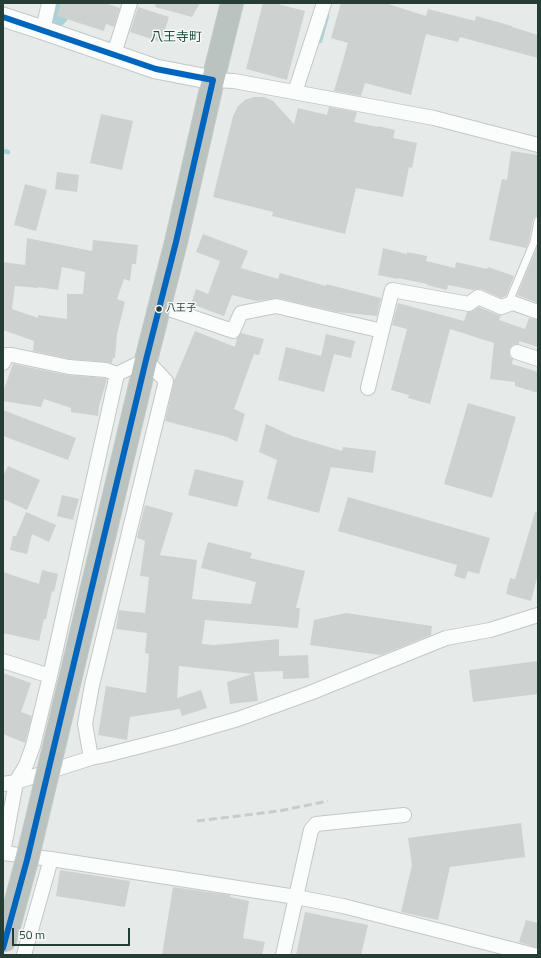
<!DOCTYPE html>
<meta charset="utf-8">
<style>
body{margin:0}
#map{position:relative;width:541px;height:958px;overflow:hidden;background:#e6ebe9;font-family:"Titillium Web",sans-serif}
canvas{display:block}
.frame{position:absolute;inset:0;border:4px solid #243e36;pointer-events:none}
.scale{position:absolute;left:12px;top:928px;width:118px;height:18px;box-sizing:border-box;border:2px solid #243e36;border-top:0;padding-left:5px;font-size:12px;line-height:14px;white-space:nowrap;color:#243e36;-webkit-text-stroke:3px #f5f9f7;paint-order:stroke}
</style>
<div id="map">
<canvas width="541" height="958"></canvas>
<div class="frame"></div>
<div class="scale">50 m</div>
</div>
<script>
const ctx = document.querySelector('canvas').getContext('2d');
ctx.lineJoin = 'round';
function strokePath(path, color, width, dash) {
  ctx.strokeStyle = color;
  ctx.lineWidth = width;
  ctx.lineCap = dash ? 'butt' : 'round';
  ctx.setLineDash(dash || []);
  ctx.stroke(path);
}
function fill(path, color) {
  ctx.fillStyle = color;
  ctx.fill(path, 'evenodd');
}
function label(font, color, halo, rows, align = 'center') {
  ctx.font = font + ' "Titillium Web","Noto Sans JP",sans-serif';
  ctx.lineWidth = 3;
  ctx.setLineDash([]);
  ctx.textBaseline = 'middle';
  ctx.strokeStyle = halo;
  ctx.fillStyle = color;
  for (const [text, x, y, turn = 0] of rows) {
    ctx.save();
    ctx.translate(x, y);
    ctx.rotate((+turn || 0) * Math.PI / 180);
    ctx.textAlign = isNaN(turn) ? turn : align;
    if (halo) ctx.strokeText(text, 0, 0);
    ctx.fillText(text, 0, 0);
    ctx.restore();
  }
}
strokePath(new Path2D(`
 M320,41L327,16
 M3,151L8,152`), '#a8d3d8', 4.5);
strokePath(new Path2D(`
 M55,13L57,3`), '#a8d3d8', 28);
fill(new Path2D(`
 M61,3H105L120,8L114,27L106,24L104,31L57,16Z
 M156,3H200L192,17L155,7Z
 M263,3H274L305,11L287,80L246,69Z
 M341,3H385L426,16L428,9L475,21L476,16L512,26V27L538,35V58L460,37L458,42L426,34L411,95L365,83L361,96L334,91L348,43L331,38Z
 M138,7L169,17L161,42L130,32Z
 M254,97H264L273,101L294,124L298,108L327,115L329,107L357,112L354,122L378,127V126L395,130L393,138L417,143L412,168L409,167L403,197L356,188L345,234L272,216L273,212L213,197L233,116L238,106L245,100Z
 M101,114L133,121L122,170L90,163Z
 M511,151L538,155V216L535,217L533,220L529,241L526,248L489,240L502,179L507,180Z
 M57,172L79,175L77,192L55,189Z
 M25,184L47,190L36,231L14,225Z
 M203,234L248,251L241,268L278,279L280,273L326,286V284L381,298L377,316L337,312L278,298L256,301L232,295L224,316L191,304L196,289L208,294L220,261L196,252Z
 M27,238L92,251L93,240L138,245L136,264H132L130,281L124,279L117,299L125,302L117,334L115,358H113L112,363L107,362L70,359L33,351L34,341L3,330V262L25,265ZM62,267L85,272L83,294H67V319L38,315V318L12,309L15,286L38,288V287L58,290Z
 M538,245V303L517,295Z
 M383,248L407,254V252L427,256L426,261L455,268L456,262L487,269L488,267L514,276L506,296L501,298L481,289H477L473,290L448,285L447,290L427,285V284L398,278V279L378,275Z
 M398,303L464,321L467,312H471L479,307L498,315H501L499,320L525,329L529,318L538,320V347L519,341V344H515L511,346L509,350V353L510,357L513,359L512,364L538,372V393L515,386V382L490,379L494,343L450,329L430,404L408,398L409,395L391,390L407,329L392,325Z
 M195,331L235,347L237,338L241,333L264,339L259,355L254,354L234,409L245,414L237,442L227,437L165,421L174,381Z
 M326,334L355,341L351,358L334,354L324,392L278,380L286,347L321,356Z
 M13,364L67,375L104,378L107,379L99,406L98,416L71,412V408L44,399L41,407L3,401V392Z
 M468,403L516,417L492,498L444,484Z
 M3,410L76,438L68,460L3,436Z
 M266,424L292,436L342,451L343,447L376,451L373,473L331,467L319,513L267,499L277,460L259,452Z
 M8,466L40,480L27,510L3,499V476Z
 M195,469L244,481L237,507L188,495Z
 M62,495L79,499L73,520L57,516Z
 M348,497L490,538L479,574L468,571L465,579L454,576L457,565L338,531Z
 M145,505L173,513L160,555L197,560L192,599L251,604L256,582L201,568L208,542L252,553L250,558L305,571L296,608H300L298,628L205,620L202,644L215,645L279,639V656L308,655L309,678L283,679V671L254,672L258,701L230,704L227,682L252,674L179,666L177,698L201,690L207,708L182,716L180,709L130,717L127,740L98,735L106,686L146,693L149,654L145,653L147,633L116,629L119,610L145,613L149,577L140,576L145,541L137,538Z
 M26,512L56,525L49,542L32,534L27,554L10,550L13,536H16Z
 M535,512H538V574L531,601L506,594L510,578L515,579Z
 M42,570L58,574L54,592L52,591L46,619H44L39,641L3,633V572L39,584Z
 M346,613L432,626L431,635L381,655L310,645L314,620Z
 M538,661V694L473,702L469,670Z
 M3,673L31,683L21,712L32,716L25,743L3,734Z
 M521,823L525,857L450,867L438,920L401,912L412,865L408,838Z
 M60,870L130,881L125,907L56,896Z
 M173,887L230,895V897L249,901L243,938L265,942L262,955H162Z
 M305,912L368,925L361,955H296Z
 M526,920L538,923V948L519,942Z`), '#cdd2d0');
const lane = new Path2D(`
 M508,304L534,242L538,221`);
const street = new Path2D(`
 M43,30L49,3
 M114,54L130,3
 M213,80L234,81L434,118L538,145
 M295,92L315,31L324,3
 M160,306L233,331L241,313L276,306L382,331
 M517,352L538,359
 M3,363L7,355H12L69,367L106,370L117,374L146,360L166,381L92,685L85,724L91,758
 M368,388L392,290L469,304L478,297L501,307L513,303L538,312
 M3,661L50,676
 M3,784L16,782L91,758L106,755L176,737L238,719L310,693L446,638L490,630L538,615
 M3,853L16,782L26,765L33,746L50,676L117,374
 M3,853L51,859
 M24,955L51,859L296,897L343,906L534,955
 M283,955L311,830L316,824L404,815`);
const secondary = new Path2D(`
 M3,17L43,30L156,69L213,80`);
const highway = new Path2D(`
 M105,533L146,360L176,242L213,80L232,3`);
strokePath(lane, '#c3c8c6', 9);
strokePath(street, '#c3c8c6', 16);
strokePath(secondary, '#c1c9c6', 21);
strokePath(highway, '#c2cac7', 24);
strokePath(lane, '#fbfcfc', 7);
strokePath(street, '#fbfcfc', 14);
strokePath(secondary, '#fbfcfc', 19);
strokePath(highway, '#bbc3c0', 22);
strokePath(new Path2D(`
 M197,821L279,811L328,801`), '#c8ccca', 3, [8, 4]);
const highwayBridge = new Path2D(`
 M5,941L27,860L105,533`);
strokePath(highwayBridge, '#c2cac7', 24, []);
strokePath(highwayBridge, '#bbc3c0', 22);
strokePath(new Path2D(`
 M3,17L156,69L213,80L176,242L146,360L27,860L3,948`), '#0065bd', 6);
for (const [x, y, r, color] of [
 [159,309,3.5,"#243e36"]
]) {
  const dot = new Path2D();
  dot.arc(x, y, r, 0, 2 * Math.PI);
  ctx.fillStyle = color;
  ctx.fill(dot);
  strokePath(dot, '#f5f9f7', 1.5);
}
label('10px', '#243e36', '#f5f9f7', [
 ["八王子",166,309]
], 'left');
label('13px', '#205042', '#f5f9f7', [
 ["八王寺町",176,38]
]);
</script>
